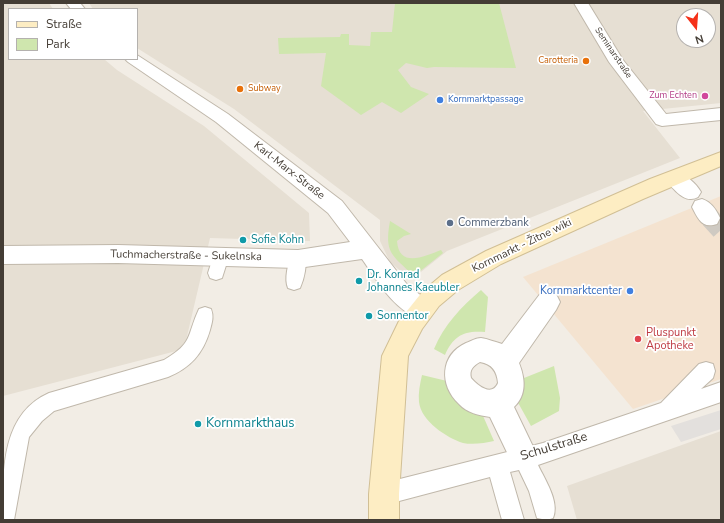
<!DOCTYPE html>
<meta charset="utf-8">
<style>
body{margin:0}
#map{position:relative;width:724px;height:523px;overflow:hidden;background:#f2ede5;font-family:"Nunito Sans",sans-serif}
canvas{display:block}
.frame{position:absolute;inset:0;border:4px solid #443d35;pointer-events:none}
.legend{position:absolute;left:8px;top:8px;width:130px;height:52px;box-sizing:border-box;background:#fff;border:1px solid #b4b1ae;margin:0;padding:5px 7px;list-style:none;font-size:12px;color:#443d35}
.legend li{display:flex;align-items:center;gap:8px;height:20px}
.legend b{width:20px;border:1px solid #b4b1ae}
.north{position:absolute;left:676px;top:8px;width:40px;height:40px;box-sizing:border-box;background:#fff;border:1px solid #b4b1ae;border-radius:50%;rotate:163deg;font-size:11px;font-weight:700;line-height:16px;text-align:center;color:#443d35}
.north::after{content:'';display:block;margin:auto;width:14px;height:18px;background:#f53119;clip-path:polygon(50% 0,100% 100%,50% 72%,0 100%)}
</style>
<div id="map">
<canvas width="724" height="523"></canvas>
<div class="frame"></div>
<ul class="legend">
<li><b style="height:5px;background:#fdedc3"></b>Straße</li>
<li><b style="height:11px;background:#cfe6ae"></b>Park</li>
</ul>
<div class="north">N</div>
</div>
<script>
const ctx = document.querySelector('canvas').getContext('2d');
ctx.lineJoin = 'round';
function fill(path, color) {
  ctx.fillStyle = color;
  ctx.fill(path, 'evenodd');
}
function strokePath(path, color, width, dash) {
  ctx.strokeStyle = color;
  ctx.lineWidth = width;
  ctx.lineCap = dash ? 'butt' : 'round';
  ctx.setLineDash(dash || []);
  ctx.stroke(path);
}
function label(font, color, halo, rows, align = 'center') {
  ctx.font = font + ' "Nunito Sans",sans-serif';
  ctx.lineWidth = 3.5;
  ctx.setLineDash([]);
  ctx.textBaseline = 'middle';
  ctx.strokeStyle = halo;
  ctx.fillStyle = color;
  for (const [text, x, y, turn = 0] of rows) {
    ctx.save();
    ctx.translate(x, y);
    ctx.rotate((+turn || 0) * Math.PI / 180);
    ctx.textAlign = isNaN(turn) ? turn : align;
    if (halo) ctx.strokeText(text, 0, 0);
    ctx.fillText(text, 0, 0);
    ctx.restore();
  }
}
fill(new Path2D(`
 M3,3H49L53,9H9V59H104L117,70L204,126L309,213L310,241L210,238L184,349L3,396Z
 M89,3H721V103L643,111L680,158L447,251L411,280L390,262L380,241V220L234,109L137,48V9H93ZM684,16H708V40H684Z
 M721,431V520H577L567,486Z`), '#e6dfd3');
fill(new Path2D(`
 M721,196V379L633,409L523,277Z`), '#f4e3d0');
fill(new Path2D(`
 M395,3H499L516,68L434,67L427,68L406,63L398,70L411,87L429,94L401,113L382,102L361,115L321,86L326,53L279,54L278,38L340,37L341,34H349V45L370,46L371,32H392Z
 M390,221L411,234L404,236L397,241C399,269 425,256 441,250L443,253L414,276C392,255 384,253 390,221Z
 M481,290L488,297L485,332C464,330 453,336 445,355L434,349C444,325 461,307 481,290Z
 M554,366L560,398L559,411L531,426L516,399L521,389L524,378Z
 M422,375L447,381L480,409L494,441C485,443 473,445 463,443C447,438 421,421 419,402C418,393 420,384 422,375Z`), '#cfe6ae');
fill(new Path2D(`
 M721,410V429L681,442L671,426Z`), '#e3e0dd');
strokePath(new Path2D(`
 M710,218L721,230`), '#cfcac2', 20, [20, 10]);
const lane = new Path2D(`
 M221,249L227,251L229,256L222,278L216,280L210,278L208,273L215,251Z
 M298,252L304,254C308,263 304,279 300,288L294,290L288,288C284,279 288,263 292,254Z
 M205,307L211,309C214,317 212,322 210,330C203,354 190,368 168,377L54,411L42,421L29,437L14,520H3C3,473 0,415 49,393L164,360C194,342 186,337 199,309Z
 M706,362L713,364L715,371L713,378L701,389L721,382V402L538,465C545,480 560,502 553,518L547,520L537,518L529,491L519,470L510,472L524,520H502L490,477L384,505L376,502L373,494L376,486L384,483L543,443L661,403L699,364Z`);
const street = new Path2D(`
 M66,3H80L85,9H71Z
 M574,3H588L623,60L666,114L721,108V120L662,126L656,124L609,62Z
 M137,55L228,114L342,201L409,287L429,301L433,309L429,317L421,320C393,309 378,282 362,259L298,268L118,263L3,264V246L118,245L298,250L350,242L328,213L216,122L128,62L125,59H137Z
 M675,171C685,174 696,183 701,192L698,197C696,198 694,199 691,199C682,200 669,185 665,178L668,173Z
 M702,199C711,202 716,209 720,218L717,224C702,229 698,219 692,207L695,201Z
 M548,291L556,294L560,302L556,310L519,363C525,378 527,395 514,407L538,457L534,467L524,471L514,467L490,417C479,415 467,413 459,404C439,385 440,355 466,343C471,341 476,338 481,338C488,339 495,342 502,344L540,294ZM480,362C492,364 497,371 498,383C492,397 478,386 471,378C469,370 473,366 480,362Z`);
const secondary = new Path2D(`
 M721,152V166L643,199L501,264L458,290L439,306L422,329L408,356L399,494V520H369V494L382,356L399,321L423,291L442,275L486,251L650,179Z`);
strokePath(lane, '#c0b8ab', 2);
strokePath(street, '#c0b8ab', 2);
strokePath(secondary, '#d1bf95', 2);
fill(lane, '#fff');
fill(street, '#fff');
fill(secondary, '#fdedc3');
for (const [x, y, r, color] of [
 [586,61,4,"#e8710a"],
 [240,89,4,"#e8710a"],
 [705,96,4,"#d1479c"],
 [440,100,4,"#3f7fe0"],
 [450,223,4,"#5c6f8a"],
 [243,240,4,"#0f9aa8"],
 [359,281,4,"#0f9aa8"],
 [630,291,4,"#3f7fe0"],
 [369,316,4,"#0f9aa8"],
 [638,339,4,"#e0444e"],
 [198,424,4,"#0f9aa8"]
]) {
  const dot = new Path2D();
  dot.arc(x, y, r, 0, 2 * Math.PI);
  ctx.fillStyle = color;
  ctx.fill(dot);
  strokePath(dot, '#fff', 1.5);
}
label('9px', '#443d35', '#fff', [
 ["Seminarstraße",613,53,56]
]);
label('9px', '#c56008', '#fff', [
 ["Carotteria",578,61],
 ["Subway",248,89,"left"]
], 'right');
label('9px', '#b23c85', '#fff', [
 ["Zum Echten",697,96]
], 'right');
label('9px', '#366cbe', '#fff', [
 ["Kornmarktpassage",448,100]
], 'left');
label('11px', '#443d35', '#fff', [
 ["Karl-Marx-Straße",289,171,38],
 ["Kornmarkt - Žitne wiki",522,246,-26],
 ["Tuchmacherstraße - Sukelnska",186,256,1]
]);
label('11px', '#4e5e75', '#fff', [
 ["Commerzbank",458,223]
], 'left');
label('11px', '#0d838f', '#fff', [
 ["Sofie Kohn",251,240],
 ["Dr. Konrad",367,275],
 ["Johannes Kaeubler",367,288],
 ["Sonnentor",377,316]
], 'left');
label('11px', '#366cbe', '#fff', [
 ["Kornmarktcenter",622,291]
], 'right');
label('11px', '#be3a42', '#fff', [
 ["Pluspunkt",646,333],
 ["Apotheke",646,346]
], 'left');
label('13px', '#0d838f', '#fff', [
 ["Kornmarkthaus",206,424]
], 'left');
label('13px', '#443d35', '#fff', [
 ["Schulstraße",554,447,-17]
]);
</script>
